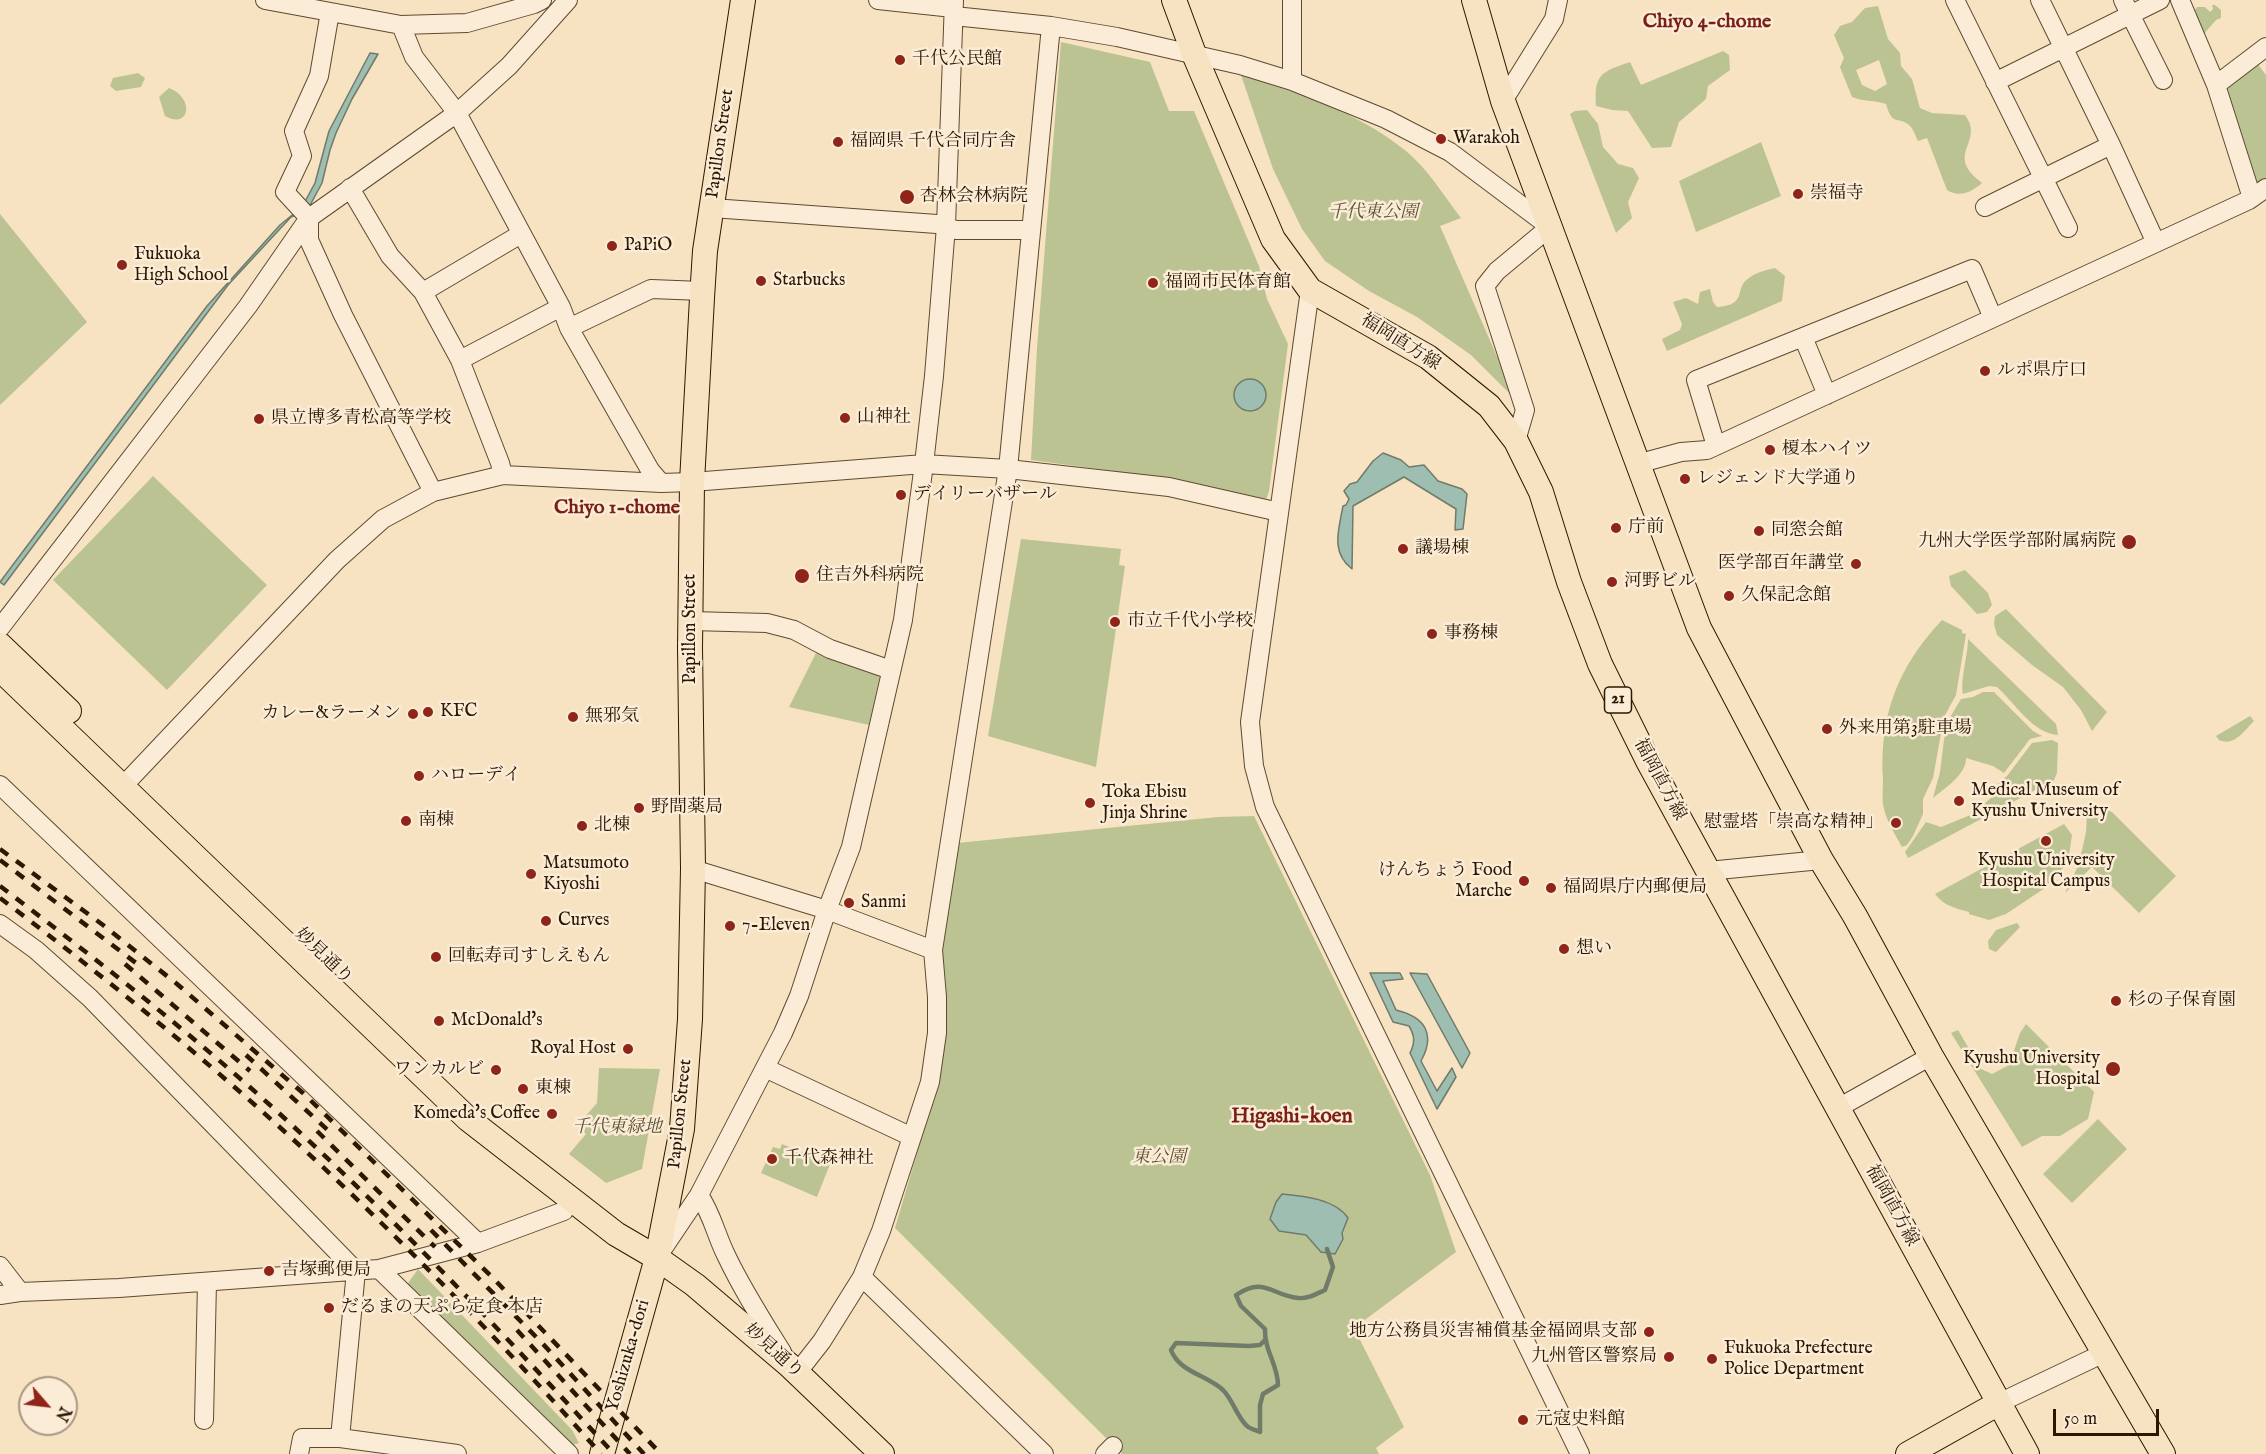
<!DOCTYPE html>
<meta charset="utf-8">
<style>
body{margin:0}
#map{position:relative;width:2266px;height:1454px;overflow:hidden;background:#f7e2c1;font-family:"IM FELL English",serif}
canvas{display:block}
.north{position:absolute;left:18px;top:1376px;width:60px;height:60px;box-sizing:border-box;background:#faecd7;border:2px solid #a89781;border-radius:50%;rotate:118deg;font-size:16px;font-weight:700;line-height:24px;text-align:center;color:#2c1700}
.north::after{content:'';display:block;margin:auto;width:21px;height:27px;background:#8f2418;clip-path:polygon(50% 0,100% 100%,50% 72%,0 100%)}
.scale{position:absolute;left:2053px;top:1409px;width:106px;height:27px;box-sizing:border-box;border:3px solid #2c1700;border-top:0;padding-left:8px;font-size:18px;line-height:21px;white-space:nowrap;color:#2c1700;-webkit-text-stroke:4px #faecd7;paint-order:stroke}
</style>
<div id="map">
<canvas width="2266" height="1454"></canvas>
<div class="north">N</div>
<div class="scale">50 m</div>
</div>
<script>
const ctx = document.querySelector('canvas').getContext('2d');
ctx.lineJoin = 'round';
function fill(path, color) {
  ctx.fillStyle = color;
  ctx.fill(path, 'evenodd');
}
function strokePath(path, color, width, dash) {
  ctx.strokeStyle = color;
  ctx.lineWidth = width;
  ctx.lineCap = dash ? 'butt' : 'round';
  ctx.setLineDash(dash || []);
  ctx.stroke(path);
}
function label(font, color, halo, rows, align = 'center') {
  ctx.font = font + ' "IM FELL English","Noto Serif JP",serif';
  ctx.lineWidth = 5;
  ctx.setLineDash([]);
  ctx.textBaseline = 'middle';
  ctx.strokeStyle = halo;
  ctx.fillStyle = color;
  for (const [text, x, y, turn = 0] of rows) {
    ctx.save();
    ctx.translate(x, y);
    ctx.rotate((+turn || 0) * Math.PI / 180);
    ctx.textAlign = isNaN(turn) ? turn : align;
    if (halo) ctx.strokeText(text, 0, 0);
    ctx.fillText(text, 0, 0);
    ctx.restore();
  }
}
fill(new Path2D(`
 M2212,5H2215L2221,10V18L2216,20L2203,35L2193,13L2197,7H2205L2210,12L2213,9Z
 M1878,6L1888,39L1900,53L1901,66L1912,79L1920,108L1932,113L1965,115C1982,138 1956,149 1968,169C1971,174 1977,179 1982,183C1972,192 1959,198 1947,190L1927,138L1918,141C1916,137 1914,131 1911,127C1899,114 1893,129 1886,104C1875,100 1864,102 1852,97L1840,67L1844,58L1834,35L1840,26L1852,22L1865,8ZM1879,60L1887,84L1875,91L1862,85L1856,70Z
 M1061,42L1150,62L1169,111H1194L1259,266L1267,299L1288,344L1269,491L1266,500L1149,476L1031,460L1037,348Z
 M1723,51L1729,55L1730,70L1708,86L1706,99L1679,122L1671,147L1652,148L1628,111L1612,110L1596,106C1594,74 1601,72 1630,62L1641,85Z
 M2257,63L2266,75V179L2260,183L2252,179L2224,89Z
 M138,73L145,78L141,87L116,91L110,86L113,78Z
 M1241,75C1299,93 1358,112 1406,151C1428,169 1444,196 1461,218L1440,226L1516,400L1471,355L1417,317L1369,291L1325,261L1302,229L1273,169Z
 M169,88C195,98 190,130 165,116L159,97Z
 M1587,110L1598,124L1603,147L1618,164L1633,168L1639,178L1628,202L1632,218L1616,233L1570,114L1575,111Z
 M1761,142L1781,196L1696,232L1679,181Z
 M0,214L87,322L0,405Z
 M1775,268L1785,276L1782,301L1667,351L1662,339L1680,330L1682,324L1673,302L1686,298L1698,304L1700,292L1710,289L1713,302L1717,307C1749,305 1733,288 1749,278C1756,272 1767,270 1775,268Z
 M153,476L267,585L167,690L53,580Z
 M1021,539L1121,549L1119,565L1125,566L1096,767L988,736Z
 M1965,570L1988,593L1992,605L1987,612L1977,614L1951,586L1949,576Z
 M2006,609L2107,712L2092,731L2081,710L2063,687L2032,665L1997,635L1994,624L1995,616Z
 M1942,620L1962,630V633L1966,634L1956,695L1944,717L1933,778L1923,799V814L1913,836L1907,845L1902,847C1895,834 1885,819 1883,804C1882,797 1883,788 1883,781C1879,716 1897,668 1942,620Z
 M1968,639L2056,724L2058,735C2032,733 2015,703 1997,687L1989,686L1963,694C1960,679 1968,656 1968,639Z
 M816,653L880,675L869,725L789,707Z
 M1983,692H1994L2033,731L2042,736L2030,739L2004,773L1993,766L1966,758C1966,775 1946,787 1933,798L1940,772L1946,724L1961,699L1973,697Z
 M2250,716L2254,721C2244,731 2234,747 2219,740L2216,736Z
 M2052,740L2058,743L2057,773L2054,780L1908,858L1905,852L1926,822L1941,827L1973,814L1993,796L1999,782L2007,776L2032,743Z
 M2102,807L2112,812L2176,876L2139,913L2092,867L2065,893L2079,864L2086,832L2087,815L2090,810Z
 M1254,816L1430,1175L1456,1252L1354,1328L1404,1427L1376,1448L1379,1454H1122L895,1228L922,1136L935,1082L940,937L957,843L1218,817Z
 M2064,824L2072,835L2068,862L2045,888L2006,914L1989,920L1969,914V912C1955,908 1944,906 1935,894Z
 M2017,923L2020,927L1996,952L1989,949L1988,941L1996,930Z
 M2026,1024L2094,1092L2088,1119L2060,1136H2042L2022,1147L1951,1033L1958,1030L1981,1069L1992,1074L2009,1065L2020,1033Z
 M599,1068L660,1069L642,1169L606,1183L569,1154L586,1134L578,1125L597,1103Z
 M2098,1119L2127,1149L2072,1203L2043,1174Z
 M782,1144L830,1164L817,1197L761,1173L773,1147L780,1149Z
 M418,1269L572,1430L579,1443L570,1446L406,1286Z`), '#bcc393');
const water = new Path2D(`
 M370,53L378,54L352,99L336,133L330,150L322,183L307,211L291,217L228,285L4,585L0,582L207,306L280,225L302,207L315,183L329,131Z
 M1234 395a16 16 0 1 1 32 0a16 16 0 1 1-32 0Z
 M1383,453L1401,460L1409,467L1424,465L1438,481L1462,489L1467,494L1463,529L1455,530L1456,509L1404,477L1353,506L1352,569C1330,552 1339,529 1343,506L1346,505L1349,499L1344,491L1350,484L1357,482L1373,461Z
 M1370,973H1400L1403,979L1383,981L1396,1010C1425,1017 1436,1034 1421,1061L1437,1091L1452,1068L1456,1077L1437,1109L1410,1053C1415,1043 1415,1036 1409,1026L1393,1022Z
 M1410,973L1427,974L1470,1053L1462,1068Z
 M1282,1194C1304,1196 1335,1199 1348,1218L1342,1233L1343,1239L1335,1254L1321,1252L1306,1235L1279,1231L1270,1219L1276,1202Z`);
fill(water, '#9dbeb1');
strokePath(water, '#707b6a', 1.5);
strokePath(new Path2D(`
 M1265,1340L1260,1345L1249,1346L1176,1343L1171,1350C1179,1372 1207,1375 1223,1390C1233,1400 1237,1417 1247,1426C1250,1429 1256,1430 1260,1432V1405L1263,1394L1278,1385C1278,1365 1264,1350 1265,1329L1241,1306L1236,1295C1264,1276 1271,1295 1298,1298C1308,1299 1316,1294 1325,1290L1333,1267L1327,1249`), '#707b6a', 4.5);
const minor = new Path2D(`
 M265,0L401,25L467,23L534,4L542,0
 M878,0L953,8
 M1955,0L2068,228
 M2040,0L2111,145L2156,243
 M2123,0L2163,80
 M2180,0L2216,85L2252,198
 M330,12L319,76L294,131L302,156L285,192L309,218V240L343,315L433,492
 M954,16L1051,26L1117,37L1240,65L1292,81L1386,119L1450,152L1550,227L1497,271L1485,286L1525,410L1516,441
 M401,25L414,57L457,113L561,307L569,328L650,470L661,483
 M1292,81V0
 M1995,82L2160,0
 M2216,85L2266,47
 M1503,101L1554,19L1558,0
 M350,188L390,256L423,292L460,360
 M1985,207L2111,145
 M712,208L937,224L956,230H1031
 M1310,290L1250,722L1254,766L1265,807L1580,1454
 M423,292L521,234
 M569,328L651,289L702,291
 M1803,337L1827,395
 M1716,446L1696,380L1972,269L1993,318
 M1637,464L1681,452L1707,450L2249,200L2266,188
 M503,475L500,463L460,360L561,307
 M691,621L767,623L794,630L830,649L891,670
 M0,628L248,306L309,218L457,113L509,66L568,0
 M0,785L478,1243
 M123,786L337,560L383,519L433,492L503,475L661,483L692,482L924,464L1008,469L1169,487L1279,512
 M693,869L827,910L933,950
 M1708,871L1821,860
 M0,924L36,950L90,998L356,1271L340,1438
 M765,1068L912,1137
 M1838,1108L1931,1056
 M699,1195C712,1214 716,1235 726,1255C742,1289 762,1320 782,1352
 M660,1253L699,1195L783,1033L799,996L827,910L851,847L903,620L924,464L934,376L946,226L954,0
 M0,1266L20,1292
 M379,1269L569,1454
 M862,1277L1044,1454
 M0,1295L20,1292L119,1288L379,1269L478,1243L564,1211L569,1199
 M797,1373L822,1341L862,1277L881,1231L930,1082L937,1033V997L933,950L1008,469L1051,26
 M1999,1403L2104,1353
 M204,1420L207,1282
 M299,1454L302,1438H340L457,1454
 M1105,1454L1113,1446`);
const major = new Path2D(`
 M1174,0L1194,54L1273,239L1310,290L1428,357L1489,406L1516,441L1541,492L1569,582L1600,664L1648,761L2027,1454
 M1474,0L1503,101L1699,628L1821,860L1855,916L1931,1056L2163,1454
 M0,645L69,711
 M0,669L468,1119L616,1234L657,1258L695,1285L789,1365L882,1454
 M602,1454L657,1258L682,1129L690,1019L693,869L690,648L692,482L702,298L705,251L743,0
 M1908,1454L1999,1403`);
strokePath(minor, '#5f4a30', 20);
strokePath(major, '#2c1700', 26);
strokePath(minor, '#faecd7', 18);
strokePath(major, '#f7e2c1', 24);
strokePath(new Path2D(`
 M0,849L103,925L177,984L303,1093L491,1276L661,1454
 M0,860L140,966
 M0,886C96,959 191,1033 281,1115C398,1222 507,1337 614,1454
 M0,898C94,969 186,1043 274,1122C389,1226 498,1338 601,1454
 M125,964L250,1071
 M246,1055L332,1134
 M317,1131L435,1247
 M431,1230L543,1344L644,1454
 M517,1330L630,1454`), '#2c1700', 4.5, [10, 10]);
for (const [x, y, r, color] of [
 [900,60,6,"#8f2418"],
 [1441,139,6,"#8f2418"],
 [838,142,6,"#8f2418"],
 [1798,194,6,"#8f2418"],
 [907,197,8,"#8f2418"],
 [612,246,6,"#8f2418"],
 [122,265,6,"#8f2418"],
 [761,281,6,"#8f2418"],
 [1153,283,6,"#8f2418"],
 [1985,371,6,"#8f2418"],
 [845,418,6,"#8f2418"],
 [259,419,6,"#8f2418"],
 [1770,450,6,"#8f2418"],
 [1685,479,6,"#8f2418"],
 [901,495,6,"#8f2418"],
 [1616,528,6,"#8f2418"],
 [1759,531,6,"#8f2418"],
 [2129,542,8,"#8f2418"],
 [1403,549,6,"#8f2418"],
 [1856,564,6,"#8f2418"],
 [802,576,8,"#8f2418"],
 [1612,582,6,"#8f2418"],
 [1729,596,6,"#8f2418"],
 [1115,622,6,"#8f2418"],
 [1432,634,6,"#8f2418"],
 [428,712,6,"#8f2418"],
 [413,714,6,"#8f2418"],
 [573,717,6,"#8f2418"],
 [1827,729,6,"#8f2418"],
 [419,776,6,"#8f2418"],
 [1959,801,6,"#8f2418"],
 [1090,803,6,"#8f2418"],
 [639,808,6,"#8f2418"],
 [406,821,6,"#8f2418"],
 [1896,823,6,"#8f2418"],
 [582,826,6,"#8f2418"],
 [2046,841,6,"#8f2418"],
 [531,874,6,"#8f2418"],
 [1524,881,6,"#8f2418"],
 [1551,888,6,"#8f2418"],
 [849,903,6,"#8f2418"],
 [546,921,6,"#8f2418"],
 [730,926,6,"#8f2418"],
 [1564,949,6,"#8f2418"],
 [436,957,6,"#8f2418"],
 [2116,1001,6,"#8f2418"],
 [439,1021,6,"#8f2418"],
 [628,1049,6,"#8f2418"],
 [2113,1069,8,"#8f2418"],
 [496,1070,6,"#8f2418"],
 [523,1089,6,"#8f2418"],
 [552,1114,6,"#8f2418"],
 [772,1159,6,"#8f2418"],
 [269,1271,6,"#8f2418"],
 [329,1308,6,"#8f2418"],
 [1649,1332,6,"#8f2418"],
 [1669,1357,6,"#8f2418"],
 [1712,1359,6,"#8f2418"],
 [1523,1420,6,"#8f2418"]
]) {
  const dot = new Path2D();
  dot.arc(x, y, r, 0, 2 * Math.PI);
  ctx.fillStyle = color;
  ctx.fill(dot);
  strokePath(dot, '#faecd7', 2);
}
for (const [x, y, w] of [
 [1618,700,27]
]) {
  const box = new Path2D();
  box.roundRect(x - w / 2, y - 13, w, 26, 4.5);
  ctx.fillStyle = '#faecd7';
  ctx.fill(box);
  strokePath(box, '#2c1700', 1.5);
}
label('bold 16px', '#2c1700', null, [
 ["21",1618,700]
]);
label('18px', '#2c1700', '#faecd7', [
 ["千代公民館",912,60],
 ["Warakoh",1453,139],
 ["福岡県 千代合同庁舎",850,142],
 ["崇福寺",1810,194],
 ["杏林会林病院",920,197],
 ["PaPiO",624,246],
 ["Fukuoka",134,255],
 ["High School",134,276],
 ["Starbucks",773,281],
 ["福岡市民体育館",1165,283],
 ["ルポ県庁口",1997,371],
 ["山神社",857,418],
 ["県立博多青松高等学校",271,419],
 ["榎本ハイツ",1782,450],
 ["レジェンド大学通り",1697,479],
 ["デイリーバザール",913,495],
 ["庁前",1628,528],
 ["同窓会館",1771,531],
 ["九州大学医学部附属病院",2116,542,"right"],
 ["議場棟",1415,549],
 ["医学部百年講堂",1844,564,"right"],
 ["住吉外科病院",816,576],
 ["河野ビル",1624,582],
 ["久保記念館",1741,596],
 ["市立千代小学校",1127,622],
 ["事務棟",1444,634],
 ["KFC",440,712],
 ["カレー&ラーメン",401,714,"right"],
 ["無邪気",585,717],
 ["外来用第3駐車場",1839,729],
 ["ハローデイ",431,776],
 ["Medical Museum of",1971,791],
 ["Kyushu University",1971,812],
 ["Toka Ebisu",1102,793],
 ["Jinja Shrine",1102,814],
 ["野間薬局",651,808],
 ["南棟",418,821],
 ["慰霊塔「崇高な精神」",1884,823,"right"],
 ["北棟",594,826],
 ["Kyushu University",2046,861,"center"],
 ["Hospital Campus",2046,882,"center"],
 ["Matsumoto",543,864],
 ["Kiyoshi",543,885],
 ["けんちょう Food",1512,871,"right"],
 ["Marche",1512,892,"right"],
 ["福岡県庁内郵便局",1563,888],
 ["Sanmi",861,903],
 ["Curves",558,921],
 ["7-Eleven",742,926],
 ["想い",1576,949],
 ["回転寿司すしえもん",448,957],
 ["杉の子保育園",2128,1001],
 ["McDonald's",451,1021],
 ["Royal Host",616,1049,"right"],
 ["Kyushu University",2100,1059,"right"],
 ["Hospital",2100,1080,"right"],
 ["ワンカルビ",484,1070,"right"],
 ["東棟",535,1089],
 ["Komeda's Coffee",540,1114,"right"],
 ["千代森神社",784,1159],
 ["吉塚郵便局",281,1271],
 ["だるまの天ぷら定食 本店",341,1308],
 ["地方公務員災害補償基金福岡県支部",1637,1332,"right"],
 ["Fukuoka Prefecture",1724,1349],
 ["Police Department",1724,1370],
 ["九州管区警察局",1657,1357,"right"],
 ["元寇史料館",1535,1420]
], 'left');
label('18px', '#2c1700', '#faecd7', [
 ["Papillon Street",721,144,-82],
 ["福岡直方線",1400,343,32],
 ["Papillon Street",691,629,-90],
 ["福岡直方線",1659,780,62],
 ["妙見通り",323,957,44],
 ["Papillon Street",681,1114,-84],
 ["福岡直方線",1891,1206,61],
 ["妙見通り",773,1352,42],
 ["Yoshizuka-dori",629,1356,-74]
]);
label('italic 18px', '#5e5333', '#faecd7', [
 ["千代東公園",1373,213],
 ["千代東緑地",617,1128],
 ["東公園",1159,1158]
]);
label('bold 20px', '#7a1f14', '#faecd7', [
 ["Chiyo 4-chome",1707,23],
 ["Chiyo 1-chome",617,509]
]);
label('bold 21px', '#7a1f14', '#faecd7', [
 ["Higashi-koen",1292,1118]
]);
</script>
